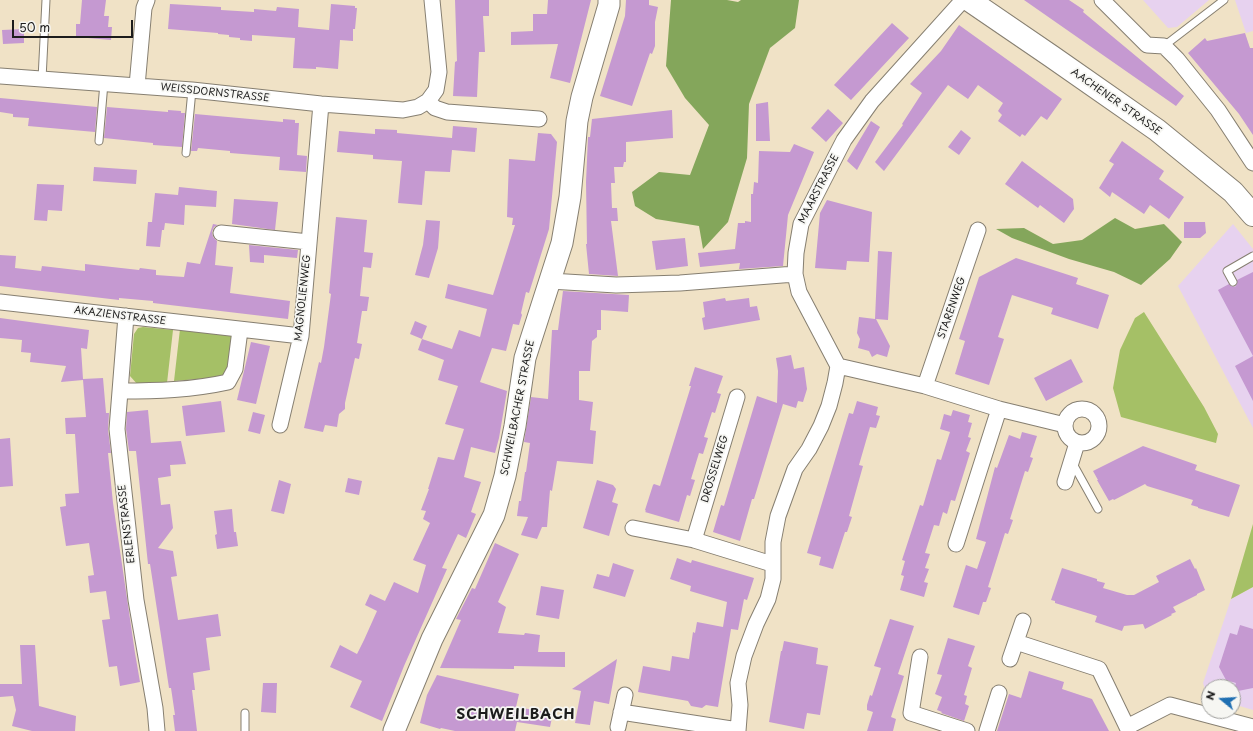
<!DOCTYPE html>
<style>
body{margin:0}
#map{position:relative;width:1253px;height:731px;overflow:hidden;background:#f0e2c6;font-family:"Playpen Sans",sans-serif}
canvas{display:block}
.north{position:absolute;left:1201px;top:679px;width:40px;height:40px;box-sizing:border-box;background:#f6f6f2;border:1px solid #9f9f9c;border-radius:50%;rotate:288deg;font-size:11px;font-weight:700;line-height:16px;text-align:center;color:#1c1c1c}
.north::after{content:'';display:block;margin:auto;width:14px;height:18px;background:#1f6fb2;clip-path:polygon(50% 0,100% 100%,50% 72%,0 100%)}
.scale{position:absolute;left:12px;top:20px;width:121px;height:18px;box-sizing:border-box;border:2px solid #1c1c1c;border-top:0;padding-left:5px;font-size:12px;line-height:14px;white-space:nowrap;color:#1c1c1c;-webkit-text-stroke:3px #f6f6f2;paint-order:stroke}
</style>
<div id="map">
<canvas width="1253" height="731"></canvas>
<div class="north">N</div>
<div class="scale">50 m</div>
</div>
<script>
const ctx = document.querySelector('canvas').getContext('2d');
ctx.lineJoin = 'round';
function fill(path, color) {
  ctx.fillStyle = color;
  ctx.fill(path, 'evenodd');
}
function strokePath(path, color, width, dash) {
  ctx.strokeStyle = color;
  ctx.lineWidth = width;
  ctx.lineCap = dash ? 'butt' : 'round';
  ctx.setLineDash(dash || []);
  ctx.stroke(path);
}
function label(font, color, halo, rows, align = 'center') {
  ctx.font = font + ' "Playpen Sans",sans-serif';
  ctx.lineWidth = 3.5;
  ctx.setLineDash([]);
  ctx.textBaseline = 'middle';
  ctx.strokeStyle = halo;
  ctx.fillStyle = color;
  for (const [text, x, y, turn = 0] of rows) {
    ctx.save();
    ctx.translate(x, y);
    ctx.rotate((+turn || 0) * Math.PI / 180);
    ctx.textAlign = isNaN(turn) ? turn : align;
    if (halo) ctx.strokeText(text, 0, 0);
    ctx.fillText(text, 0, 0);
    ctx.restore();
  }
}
fill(new Path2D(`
 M1143,0H1209L1177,27L1168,28Z
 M1235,0H1253V31L1246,33Z
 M1233,224L1253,249V428L1178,286Z
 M1253,587V710L1233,704V687H1209V696L1207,695L1203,683L1231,599Z`), '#e7d2ef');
fill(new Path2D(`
 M1144,312L1204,407L1218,434L1216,443L1121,417L1113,388L1120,350L1135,318Z
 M143,327L173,330L167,383L138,385L130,376L134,334L138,328Z
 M180,329L234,334L230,366L222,377L174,381Z
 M1253,524V587L1231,599Z`), '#a5c066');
fill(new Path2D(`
 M671,0H727L738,2L741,0H799L795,28L770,48L749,104L747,158L728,222L703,249L699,226L656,219L635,206L632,192L659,172L690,175L709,125L685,98L666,66Z
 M1115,218L1135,229L1164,224L1182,242L1170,259L1141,285L1114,272L1069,259L1012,238L996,229L1024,228L1053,244L1082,240Z`), '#84a65b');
fill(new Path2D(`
 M82,0H106L104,16H109L108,27H112L111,40L76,37V24H80Z
 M455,0H489V16H483L485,52H479L477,97L453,96L455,62L457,61Z
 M548,0H591L570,83L550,78L558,44L511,45V32L533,31V14H547Z
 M626,0H649V5L658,7L655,22V46L652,54L650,53L632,106L600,96L625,16Z
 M1024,0H1069L1084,10L1083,12L1184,96L1176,106Z
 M170,4L221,7V10L254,12V9L276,11L277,7L299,9L298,27L329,30L331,4L355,6V8H357L355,29H353V41L340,40L338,69L316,67V69L293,68L295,38L252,35V41L240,40V38L229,37V35L218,34V33L168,29Z
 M892,23L909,38L851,100L834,85Z
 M959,25L1062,99L1047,120L1041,116L1025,136L1022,134L1020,137L998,121L1002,115L998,111L1003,103L978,85L968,99L948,85L884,171L875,162L903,125L902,124L922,93L910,84L941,51Z
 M24,29V43L3,44L2,30Z
 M1245,33L1250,48H1253V135L1239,114L1188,53L1205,38L1207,41Z
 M0,98L97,107L95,132L28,126L29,118L13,117V114L0,112Z
 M768,102L770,141H756V104Z
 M107,107L168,112V110L181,111V113H185L182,147L153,145V143L104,138Z
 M828,109L843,123L826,142L811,128Z
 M672,110L673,138L626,142V162H624L623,167H614L615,183H611L612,208H617L618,221H611L618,276L589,274L586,244H587L586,182L588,137H590L592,119Z
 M195,114L283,122V119L295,120V123H299L297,155L307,156L306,172L279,170L280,157L230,153V151L198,148L197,151H191Z
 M871,121L880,127L857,170L847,161Z
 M453,126L477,128L475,152L452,150L450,172L425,171L422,205L398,203L402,161L373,159V155L337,152L339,131L375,134V129L397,130V133L452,138Z
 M961,130L971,138L959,155L948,147Z
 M538,133L551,134L557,142L549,229L529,293L526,292L521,313L522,315L519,325L513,324L506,351L492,348L480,382L507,391L499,438L495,453L471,447L464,477L481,482L471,512L476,514L466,538L458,534L442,568L447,569L404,666L382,721L350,707L362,681L330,667L340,645L357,654L364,640L377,611L365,605L370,594L385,601L394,582L418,593L426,565L413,560L430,523L423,519L426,511L421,510L429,489H428L438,457L454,460L464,429L445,424L458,386L438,380L444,360L418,350L422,339L452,349L459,330L480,337L487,309L445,298L448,284L493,295L515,225H512L513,218L507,217L509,159L535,161Z
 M1122,141L1164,171L1159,179L1184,197L1169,219L1150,205L1144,214L1112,192L1110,197L1099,188L1114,164L1109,161Z
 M794,144L814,152L788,215L783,266L739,269L740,263L700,267L698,253L735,249L738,223H745V221L751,222V194H753L754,182L758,183L759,151L790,152Z
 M1022,161L1073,199L1074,209L1064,223L1040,205L1038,208L1005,184Z
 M94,167L137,170L136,184L93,181Z
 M37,184L64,185L62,211L48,210L47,221L34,220Z
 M179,187L217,191L216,207L185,205L184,225L165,223L164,230H162L160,247L146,246L148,222H152L155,193L178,195Z
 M234,199L278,202L275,230L232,224Z
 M827,200L872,212L869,262L847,261L846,270L815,268L820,213Z
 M336,217L367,220L364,252L373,253L371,268L363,267L360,296L369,297L367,311H362L357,343L362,344L359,359L355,358L345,403V409L339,414L337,427L325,425L323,432L304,428L319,362L321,363L324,347L331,294L329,293Z
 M426,220L440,221L438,248L429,278L415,275L423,245Z
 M1184,222H1205L1206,233L1200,238H1184Z
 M213,224L218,225L214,227L212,232L213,237L217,241L215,265L233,267L230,293L290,301L288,319L153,303V301L119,298V300L0,286V255L16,256L15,268L41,271L42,266L85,271V264L139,270L140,268L156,270V275L184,277L187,262L200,264Z
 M685,238L688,266L656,270L652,241Z
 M249,245L298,250L297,258L264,255V263L250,262Z
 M878,251L892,252L888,320L876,319L890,346L887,357L877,354L872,357L869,351L858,348L860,339L857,333L859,317L875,319Z
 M1016,258L1078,278L1076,284L1109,295L1098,329L1051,314L1053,308L1012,295L998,337L1004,339L989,385L955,374L965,341L959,339L979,277Z
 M1253,272V356L1218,290L1229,284L1231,286L1235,287L1237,284V280Z
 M563,291L629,295L628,312L601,310V330H597V337L592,341L590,371H579V400L593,402L590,430L596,431L593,464L557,461L552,491L550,490L547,527H542L537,539L521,535L528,517L517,516L519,501H521L525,472H526L530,443L524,442L531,397L548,399L552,330H558Z
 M725,298L726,301L749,298L750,307L757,306L760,320L704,330L702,318L705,317L703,302Z
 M0,318L89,330L87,349L81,348L83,379L103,378L106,413H109L108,430L111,453H108L113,503L135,653L140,682L120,686L117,666L109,667L102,620L110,619L106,591L90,593L88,576L94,575L89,543L66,546L60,507L66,506L65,494L79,493L75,434H66L65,418L86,417L83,380L61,382L66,366L30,362L31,353L21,352L22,340L0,338Z
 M415,321L427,326L422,339L410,334Z
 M251,342L270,346L256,404L237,400Z
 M791,355L794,369L804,367L807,389L803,402L798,401L796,408L783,404L754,499H752L740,541L713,532L721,505L724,506L757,396L777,403L778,371L776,358Z
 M1253,356V401L1235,366Z
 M1071,359L1083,382L1046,401L1034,378Z
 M695,367L723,376L717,393L721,394L715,413L712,412L704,437L708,438L703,454L699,453L691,479L695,480L690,496L687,495L679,522L645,512L646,511L645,510L653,485L654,484L660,486L691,386H689Z
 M221,401L225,432L186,436L182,406Z
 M857,401L878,407L876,415L880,416L876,428L870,427L859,465L863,466L849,516L852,517L847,532H845L833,569L819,565L821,557L807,553L849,413L853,414Z
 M148,410L151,443L181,441L186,464L170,465L171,476L158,478L161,505L170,504L173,528L158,548L173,551L177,576L171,577L178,620L218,614L221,636L206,638L210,670L193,673L195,690H192L197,731H175L173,715H175L171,688H169L150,564H148L136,451H129L126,429L127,412Z
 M953,410L970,415L968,422L972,423L968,437L971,438L966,451L970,453L955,501L951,500L947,514L943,512L939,526L934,525L925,553L930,554L925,568L929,569L924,582L928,583L924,597L900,590L904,576L901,575L905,561L902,560L920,505L923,506L937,459L941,460L950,432L940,429L944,414L951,416Z
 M253,412L265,415L260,434L248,431Z
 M1022,432L1037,436L1030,457L1033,458L1028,472L1025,471L1010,519L1013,520L1008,534L1005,533L988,587L991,588L986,602H983L979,615L953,607L966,565L977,569L986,542L976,539L995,467L997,468L1009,435L1020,439Z
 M10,438L13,486L0,487V439Z
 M1143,446L1197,465L1195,470L1240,485L1229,517L1198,508V507L1191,505L1193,500L1147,486L1145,484L1114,500L1113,499L1109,501L1097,480H1098L1093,471Z
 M348,478L362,481L359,495L345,492Z
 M279,480L291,484L284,514L271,511Z
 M597,480L613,485L616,489L612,502L618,504L609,536L583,528Z
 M232,509L234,532H236L238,546L217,549L215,535L217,534L214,511Z
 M495,543L519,554L498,602L506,607L498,633L524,635L525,633L540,635L538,652H565V667L514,666V669L440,668L461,620L456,619L472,588L475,589Z
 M677,558L691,563L692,560L754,578L747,600L744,599L738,630L731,629L718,707L706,705L702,708L691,706L688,701L638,692L643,666L670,671L672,656L689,659L693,632L695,633L697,622L723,627L727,602L690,591L691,586L670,579Z
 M1190,559L1195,569L1196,568L1205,590L1197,594V595L1173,607L1176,612L1171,614L1172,615L1145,629L1143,624L1124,626L1122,631L1095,622L1097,616L1055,603V601L1051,600L1062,568L1097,579V581L1105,583L1103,588L1127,595H1134L1159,582L1156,576Z
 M613,563L634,570L625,597L593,588L597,574L609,577Z
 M541,586L564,590L559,619L536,615Z
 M890,619L914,626L898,674L904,676L891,717L896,719L893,731H867L873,712L867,710V705L870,695L872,696L881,668L874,666Z
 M1240,625L1253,629V688L1233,692L1236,683L1226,680L1219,667L1230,633L1237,635Z
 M948,638L975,646L968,666L972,668L964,695L967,696L965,704L969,706L964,721L941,713L942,712L937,710L942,697L935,694L942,675L937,674Z
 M784,641L818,648L816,664L828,666L820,715L807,713L804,729L769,722L781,651H782Z
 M20,645H35L39,706L76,716L75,731H32L12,726L16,710L13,696L0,697V684H22Z
 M617,659L609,704L594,701L590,725L575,723L581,691L572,689Z
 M1029,671L1064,682L1062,689L1092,699L1109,731H997L1009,694L1021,698Z
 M437,675L519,694L516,707L553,713L550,727L517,722L515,731H455L441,728L440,729L420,723L427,695Z
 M263,683H277L276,713L261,712Z`), '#c599d1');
const lane = new Path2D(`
 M1164,46L1224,0
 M42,79L46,0
 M99,141L104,83
 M186,153L192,90
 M1233,282L1227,271L1253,256
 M1072,462L1098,509
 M245,713V731`);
const street = new Path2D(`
 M1102,0L1147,45L1164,46L1177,59L1218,110L1253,163
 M0,76L192,90L321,104L403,110L418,107L428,101L436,90L439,72L432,0
 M137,86L144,8L147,0
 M428,101L435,108L447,112L539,119
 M221,233L309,242
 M550,281L616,285L680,283L795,274L796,253L801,224L844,140L872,101L963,0
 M0,302L301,336
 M126,316L117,429L136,600L155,708L157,731
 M838,366L925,386L999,409L1065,425
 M925,386L978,230
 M120,391C156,391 192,390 228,382L235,369L240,330
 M1065 426a17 17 0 1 1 34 0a17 17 0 1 1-34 0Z
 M280,425L301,336L321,104
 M1065,482L1077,443
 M633,528L694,540L772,564
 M694,540L737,397
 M956,544L999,409
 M1016,642L1099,669L1127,727L1170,705L1253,727
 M920,657L911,713L967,731
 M1010,659L1023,621
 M621,712L738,730
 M618,727L625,695
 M738,731L740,705L738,683L744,656L756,624L768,599L773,579V542L778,516L795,469L809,449L821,426L829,406L835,383L838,366L799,292L795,274
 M987,731L999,693`);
const secondary = new Path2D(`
 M394,731L432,639L494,515L505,476L515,426L525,358L562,243L570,197L577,121L582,97L609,5V0`);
const primary = new Path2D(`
 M969,0L1051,56L1157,130L1233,192L1253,215`);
strokePath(lane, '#867f71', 9);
strokePath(street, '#867f71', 17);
strokePath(secondary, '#867f71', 23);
strokePath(primary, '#867f71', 24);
strokePath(lane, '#fff', 7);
strokePath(street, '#fff', 15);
strokePath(secondary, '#fff', 21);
strokePath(primary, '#fff', 22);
label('10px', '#1c1c1c', '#f6f6f2', [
 ["WEISSDORNSTRASSE",215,93,6],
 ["AACHENER STRASSE",1116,102,35],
 ["MAARSTRASSE",819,189,-63],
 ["MAGNOLIENWEG",303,298,-84],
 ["STARENWEG",952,308,-71],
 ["AKAZIENSTRASSE",120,316,7],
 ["SCHWEILBACHER STRASSE",518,408,-79],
 ["DROSSELWEG",715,469,-73],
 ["ERLENSTRASSE",127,524,-97]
]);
ctx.letterSpacing = '1px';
label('bold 14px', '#1c1c1c', '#f6f6f2', [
 ["SCHWEILBACH",516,715]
]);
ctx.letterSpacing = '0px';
</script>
